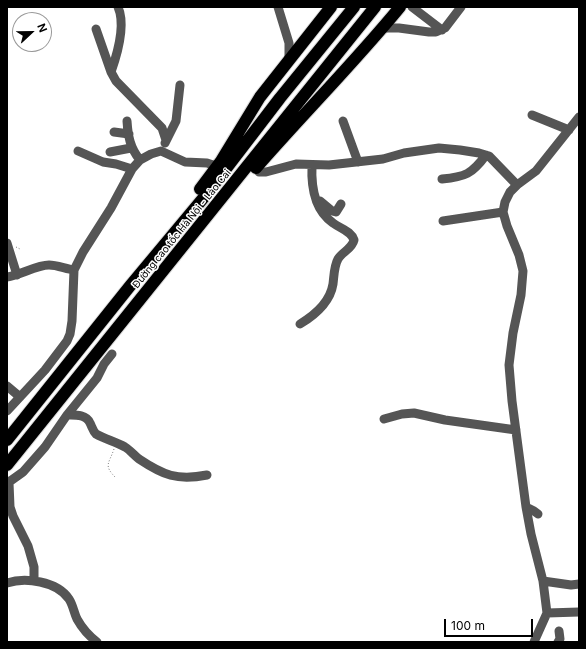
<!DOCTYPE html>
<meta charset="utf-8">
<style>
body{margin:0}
#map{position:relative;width:586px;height:649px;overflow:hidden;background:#fff;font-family:Inter,sans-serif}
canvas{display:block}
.frame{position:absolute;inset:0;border:8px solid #000;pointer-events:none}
.north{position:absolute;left:12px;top:12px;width:40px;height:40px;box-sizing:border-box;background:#fff;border:1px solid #999;border-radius:50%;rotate:68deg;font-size:11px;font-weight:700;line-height:16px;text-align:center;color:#000}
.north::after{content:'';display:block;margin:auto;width:14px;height:18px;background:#000;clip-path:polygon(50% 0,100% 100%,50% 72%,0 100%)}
.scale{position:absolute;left:444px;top:619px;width:89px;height:18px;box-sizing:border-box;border:2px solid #000;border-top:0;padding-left:5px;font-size:12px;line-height:14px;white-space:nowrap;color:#000;-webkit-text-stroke:3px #fff;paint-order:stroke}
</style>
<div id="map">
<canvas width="586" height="649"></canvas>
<div class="frame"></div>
<div class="north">N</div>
<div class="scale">100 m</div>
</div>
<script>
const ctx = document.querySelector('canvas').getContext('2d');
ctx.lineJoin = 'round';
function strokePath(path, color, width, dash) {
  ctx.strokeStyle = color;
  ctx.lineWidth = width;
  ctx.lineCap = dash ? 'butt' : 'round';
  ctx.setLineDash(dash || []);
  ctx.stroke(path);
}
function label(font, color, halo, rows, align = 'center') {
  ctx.font = font + ' Inter,sans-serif';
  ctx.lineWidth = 3;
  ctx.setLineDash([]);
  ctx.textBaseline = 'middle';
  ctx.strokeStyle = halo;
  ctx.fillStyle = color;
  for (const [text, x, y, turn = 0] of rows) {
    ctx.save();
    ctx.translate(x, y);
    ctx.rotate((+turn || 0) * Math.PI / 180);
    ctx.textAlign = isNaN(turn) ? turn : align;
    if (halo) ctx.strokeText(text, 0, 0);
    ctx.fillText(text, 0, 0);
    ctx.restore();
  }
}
const highway = new Path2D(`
 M256,168C303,114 354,63 400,7
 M200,189L221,161L260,97L331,7
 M7,440L130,286L205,196L280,98L354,7
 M7,465L375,7`);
strokePath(highway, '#dbdbdb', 14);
strokePath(new Path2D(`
 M16,247L20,249
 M114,449C109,464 103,465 116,478`), '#777', 1, [1, 2]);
strokePath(new Path2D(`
 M278,7L289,43V59
 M412,7L442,30
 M382,28H399L429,32H436L445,28L461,7
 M96,29L111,72L116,81L162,128L166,140
 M111,72C117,55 126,25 118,7
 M532,115L569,130
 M127,121C128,136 130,148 140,160
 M343,121L358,162
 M114,132L129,134
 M165,143L176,121L180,85
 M78,151L103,162L116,164L132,169
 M110,152L131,148
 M259,172H266L296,164L329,165L383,159L404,153L439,148L460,150L479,153L489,156L517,185
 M442,179C465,177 472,174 486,155
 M320,201L332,211L336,212L341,204
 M443,221L503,212
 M7,243L17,275
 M7,277C20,275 37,265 49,265C57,265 66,269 74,270
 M300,324C315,315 330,303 333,284C334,276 334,266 338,259C342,252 352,249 354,240C351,231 341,229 333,223C314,210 311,187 312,165
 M7,386L20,397
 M7,411L45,370L67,341L70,334L72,321L74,270L83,252L111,208L132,169L140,160L151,154L161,151L185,162L207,163L213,165
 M67,415C75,415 86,414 90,423C92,427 93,431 96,434C105,439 116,442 125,447C130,450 134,455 139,459C163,475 177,481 207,475
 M384,419L402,414L414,413L445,420L516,430
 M7,481L9,483L10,507L13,516L28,546L34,567V580
 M9,482L23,472L45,447L67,415L97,378L104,364L112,354
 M526,507L534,511L538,514
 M543,581L571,585L579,584
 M7,583C25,577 57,581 69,599C73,605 74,613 77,619C82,628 89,636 97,642
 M547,613L579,612
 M534,642L547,613L543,581L531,534L526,507L512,401L509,365L513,333L521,295L523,271L519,255L507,226L503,212L505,202L510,192L517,185L536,171L579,117
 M558,642L560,639L559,631`), '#555', 9);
strokePath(highway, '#000', 12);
label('10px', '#000', '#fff', [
 ["Đường cao tốc Hà Nội - Lào Cai",182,229,-51]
]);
</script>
